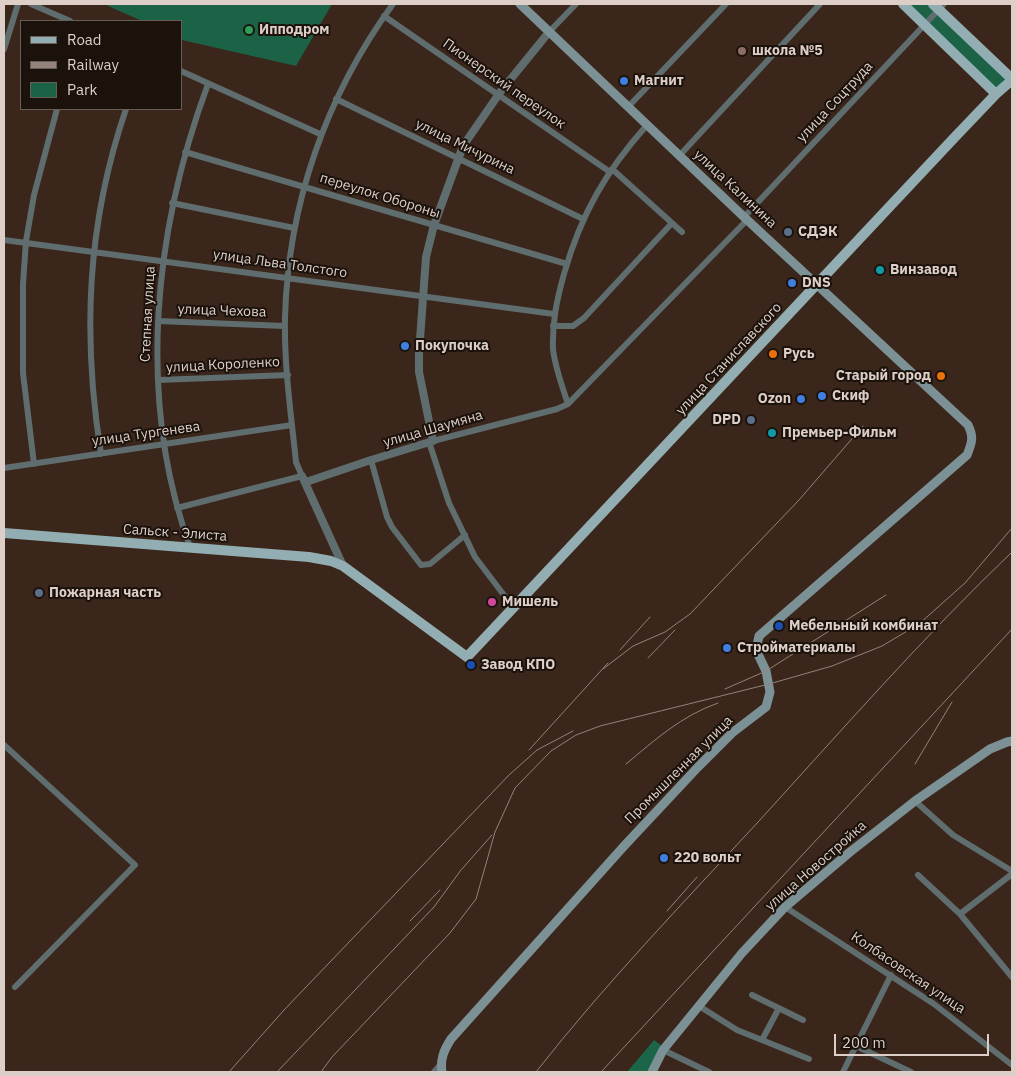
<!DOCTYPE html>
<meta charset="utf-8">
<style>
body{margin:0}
#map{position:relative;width:1016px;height:1076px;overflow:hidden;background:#3a261a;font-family:"IBM Plex Sans",sans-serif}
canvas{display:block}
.frame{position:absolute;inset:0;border:5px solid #ddcfc8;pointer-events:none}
.legend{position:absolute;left:20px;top:20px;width:162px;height:90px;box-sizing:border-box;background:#1b120c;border:1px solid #695e57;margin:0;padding:6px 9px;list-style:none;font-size:15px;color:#ddcfc8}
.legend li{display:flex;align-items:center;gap:10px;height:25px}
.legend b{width:25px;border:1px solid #695e57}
.scale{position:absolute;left:834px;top:1034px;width:155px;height:22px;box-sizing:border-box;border:2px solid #ddcfc8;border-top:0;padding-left:6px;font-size:15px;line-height:18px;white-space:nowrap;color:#ddcfc8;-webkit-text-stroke:4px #1b120c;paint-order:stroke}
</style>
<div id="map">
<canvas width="1016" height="1076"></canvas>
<div class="frame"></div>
<ul class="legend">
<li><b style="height:6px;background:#92aeb2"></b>Road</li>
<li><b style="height:6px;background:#94837a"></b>Railway</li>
<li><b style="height:14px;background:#1c6247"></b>Park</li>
</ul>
<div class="scale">200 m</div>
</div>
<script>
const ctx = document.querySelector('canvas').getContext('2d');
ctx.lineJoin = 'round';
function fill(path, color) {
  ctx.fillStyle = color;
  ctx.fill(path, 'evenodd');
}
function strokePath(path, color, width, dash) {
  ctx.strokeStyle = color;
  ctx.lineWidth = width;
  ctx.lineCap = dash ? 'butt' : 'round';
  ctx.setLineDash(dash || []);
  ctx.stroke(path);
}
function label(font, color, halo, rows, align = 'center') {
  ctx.font = font + ' "IBM Plex Sans",sans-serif';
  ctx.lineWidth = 4;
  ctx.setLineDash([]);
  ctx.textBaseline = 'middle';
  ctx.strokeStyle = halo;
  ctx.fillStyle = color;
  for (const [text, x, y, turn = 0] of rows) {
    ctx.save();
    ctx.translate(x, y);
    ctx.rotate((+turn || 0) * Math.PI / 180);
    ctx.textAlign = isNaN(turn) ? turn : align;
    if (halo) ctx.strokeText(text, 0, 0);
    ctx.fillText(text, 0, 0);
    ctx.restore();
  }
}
fill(new Path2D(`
 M107,4H332L296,66L182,40L181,21H142L108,6Z
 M902,4H933L1012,79L996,94Z`), '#1c6247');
fill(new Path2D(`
 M654,1040L662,1046L649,1072H627Z`), '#1c6549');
strokePath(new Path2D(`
 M31,4L70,21
 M384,16L610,172
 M549,32L576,4
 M4,49L18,4
 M181,71L320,134
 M336,99L583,219
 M628,107L726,4
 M185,152L567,264
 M679,156L820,4
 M612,169L682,232
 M172,203L294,228
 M744,217L944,4
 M4,240L554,314
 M158,321L285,326
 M553,326H573L584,318L672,223
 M159,380L288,375
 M568,404C562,386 555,367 553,349C552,322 557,299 564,274C581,214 606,171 647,125
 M433,441L557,409L568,404L747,220
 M429,442L449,503L475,557L513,607
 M101,454C82,335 87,223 126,109
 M371,460L387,517L392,527L421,565L430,564L465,535
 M34,464L23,373V284L26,241L34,195L57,109
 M4,468L292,425
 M177,508L302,476L296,462C291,414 284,366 285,318C288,204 326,96 393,4
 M190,547C136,398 154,230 208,84
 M4,745L135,865L15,987
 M915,801L953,835L1012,871
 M918,875L960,914L1012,977
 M785,907L934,1004L1012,1065
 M960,914L1012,874
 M752,995L803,1020
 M699,1006L737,1030L809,1059
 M762,1040L779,1008
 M856,1046L911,1072
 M663,1050L709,1072
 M434,1072L441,1064
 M843,1072L891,975`), '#5f6d6f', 6);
strokePath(new Path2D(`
 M302,476L343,566
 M306,482L371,460L433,441L419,372V353L426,257L434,225L463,146L501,91L549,32`), '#5f6d6f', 8);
strokePath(new Path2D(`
 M442,1072C440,1059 444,1050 451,1039L625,845L698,767L732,733L766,707L770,692L766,671L756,650L759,636L967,455C972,443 974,437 968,425L744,217L520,4
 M652,1072L663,1050L742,953L785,907L850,852L915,801L990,749L1007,742L1012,741`), '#7c9195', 9);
strokePath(new Path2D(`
 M903,4L996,94
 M933,4L1012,79
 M4,533L309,557L331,561L343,566L467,657L954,138L996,94L1012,80`), '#92aeb2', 10);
strokePath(new Path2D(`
 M620,650L650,617
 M648,658L675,630
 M603,669L633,646L665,632L690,614L799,500L863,426
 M725,689L766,671L886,595
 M529,750L608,663
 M626,764C655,740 681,716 718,703
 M915,764L952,702
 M667,911L697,877
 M410,921L440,890
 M229,1072L285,1009L509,775L537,750L573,731
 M277,1072L434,907L461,870L492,835
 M321,1072L332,1057L450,933L476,899L495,832L515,788L551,751L576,735L600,726L769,684L832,666L882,646L919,624L965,583L1012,528
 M536,1072C605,984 683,903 759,821C842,730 923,637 1012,552
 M601,1072L1012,629`), '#94837a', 1);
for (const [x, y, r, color] of [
 [249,30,5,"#2e9e5b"],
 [742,51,5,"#8d6e63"],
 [624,81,5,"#3f7fe0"],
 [788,232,5,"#5c6f8a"],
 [880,270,5,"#0f9aa8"],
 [792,283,5,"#3f7fe0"],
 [405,346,5,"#3f7fe0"],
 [773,354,5,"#e8710a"],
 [941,376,5,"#e8710a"],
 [822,396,5,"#3f7fe0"],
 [801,399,5,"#3f7fe0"],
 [751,420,5,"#5c6f8a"],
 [772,433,5,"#0f9aa8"],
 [39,593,5,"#5c6f8a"],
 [492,602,5,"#d1479c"],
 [779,626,5,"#1a4fb4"],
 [727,648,5,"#3f7fe0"],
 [471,665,5,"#1a4fb4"],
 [664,858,5,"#3f7fe0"]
]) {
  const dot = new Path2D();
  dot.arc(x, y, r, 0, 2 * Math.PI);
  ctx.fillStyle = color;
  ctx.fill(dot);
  strokePath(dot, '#1b120c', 2);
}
label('bold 14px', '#ddcfc8', '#1b120c', [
 ["Ипподром",259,30],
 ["школа №5",752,51],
 ["Магнит",634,81],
 ["СДЭК",798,232],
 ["Винзавод",890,270],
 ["DNS",802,283],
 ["Покупочка",415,346],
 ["Русь",783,354],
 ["Старый город",931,376,"right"],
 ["Скиф",832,396],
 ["Ozon",791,399,"right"],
 ["DPD",741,420,"right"],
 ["Премьер-Фильм",782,433],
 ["Пожарная часть",49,593],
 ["Мишель",502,602],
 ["Мебельный комбинат",789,626],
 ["Стройматериалы",737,648],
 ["Завод КПО",481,665],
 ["220 вольт",674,858]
], 'left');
label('14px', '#ddcfc8', '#1b120c', [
 ["Пионерский переулок",504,84,35],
 ["улица Соцтруда",835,102,-47],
 ["улица Мичурина",465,147,26],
 ["улица Калинина",735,189,43],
 ["переулок Обороны",380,196,17],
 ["улица Льва Толстого",280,264,8],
 ["улица Чехова",222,311,2],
 ["Степная улица",148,314,-87],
 ["улица Станиславского",729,359,-47],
 ["улица Короленко",223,365,-3],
 ["улица Шаумяна",433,429,-16],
 ["улица Тургенева",146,434,-8],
 ["Сальск - Элиста",175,533,4],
 ["Промышленная улица",679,770,-45],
 ["улица Новостройка",816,866,-41],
 ["Колбасовская улица",908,973,34]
]);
</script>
